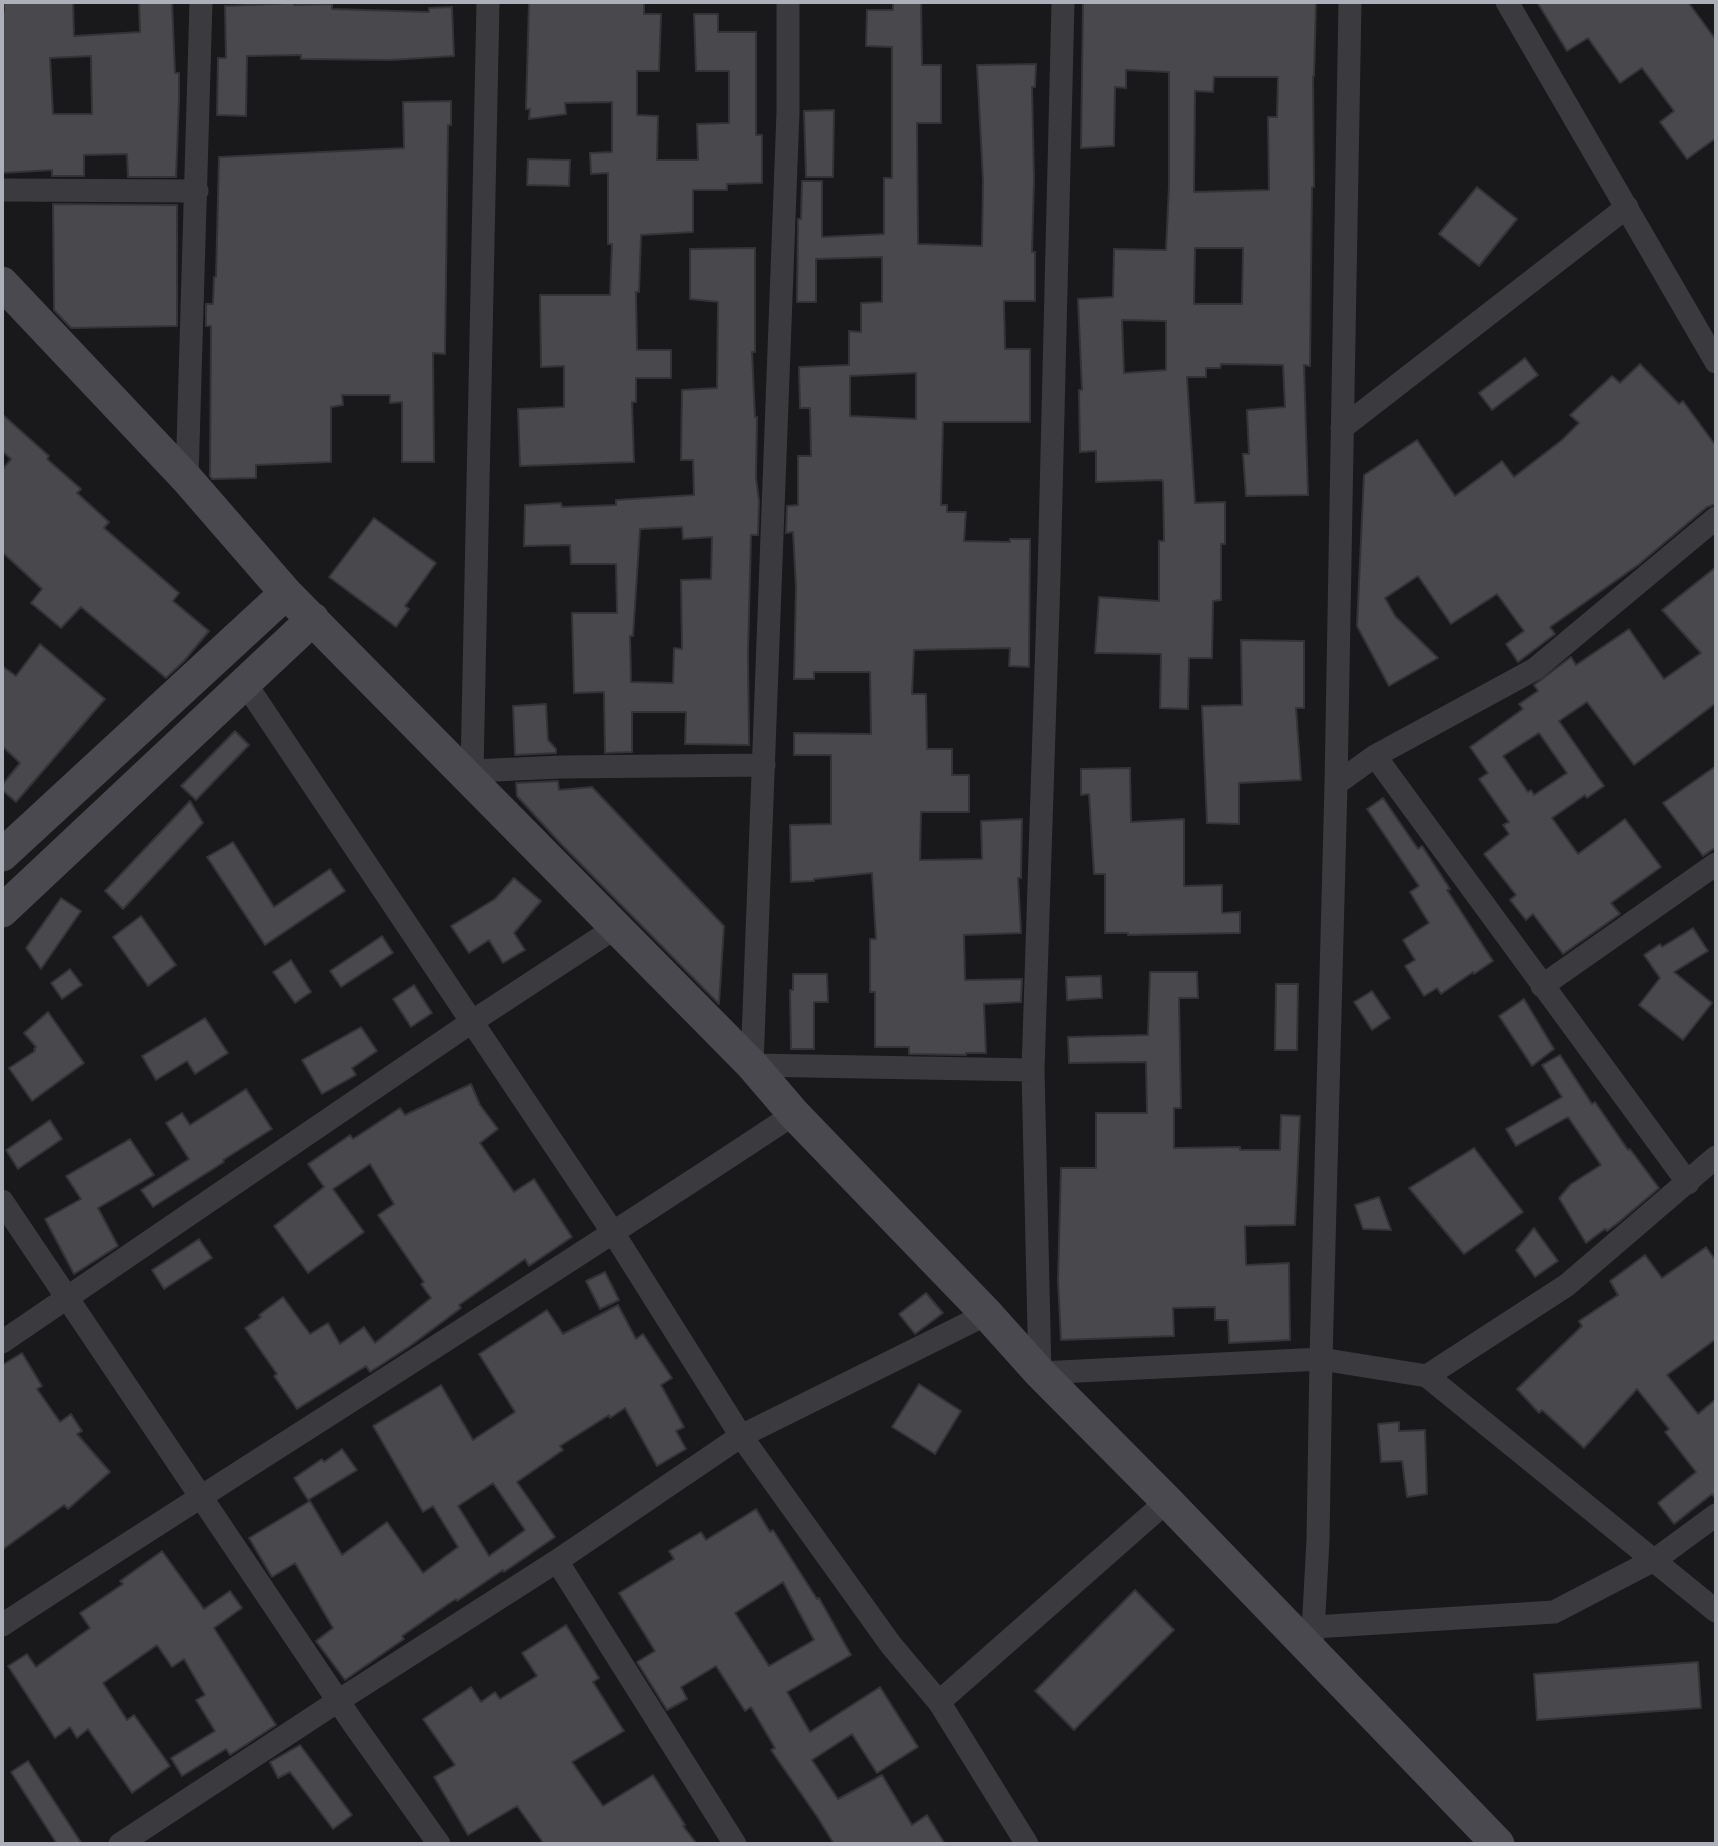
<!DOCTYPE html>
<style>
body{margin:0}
#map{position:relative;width:1718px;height:1846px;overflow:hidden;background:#19191b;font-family:"Sofia Sans Condensed",sans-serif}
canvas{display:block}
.frame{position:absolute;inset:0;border:4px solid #adafb9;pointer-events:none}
</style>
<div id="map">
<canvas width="1718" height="1846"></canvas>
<div class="frame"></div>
</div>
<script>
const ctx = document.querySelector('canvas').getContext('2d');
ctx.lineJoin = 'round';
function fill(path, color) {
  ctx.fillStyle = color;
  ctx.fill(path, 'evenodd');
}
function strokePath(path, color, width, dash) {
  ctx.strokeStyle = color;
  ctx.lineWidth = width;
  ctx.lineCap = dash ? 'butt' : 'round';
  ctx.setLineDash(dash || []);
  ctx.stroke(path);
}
const building = new Path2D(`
 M4,2H73L74,36L140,32L139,2H172L175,73H179V99L176,177H128L127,154L84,155V176H52V170L2,173V12H4ZM91,56L92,114H53L50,58Z
 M529,2H644V14H661L659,71H637V115L658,116L657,160H698L697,124L729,123V71H696L694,14H718V32H756V135H762V183L727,184V190H693V232L641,235L639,292H636L637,350H671V378H636V402H632L634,462L520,466L518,409L564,407V366L541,367L540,295H610L612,244H608V173L591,174L590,153L612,152V102L565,103L566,114L529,119L530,109H526Z
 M893,2H921L922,65H941V123H917L918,244L982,246L983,180L977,65L1036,64L1035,87H1032L1034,179L1032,252H1035V301H1004L1005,349H1030V422H943L941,505H947V512H966L964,541L1010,542V539H1030L1029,667L1009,666L1010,648L914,650L912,694H926L927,749H952V775H969V812H921L920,860L982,859L981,821L1022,819L1021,878H1018L1021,933L964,935L965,980L1022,979L1021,1002L984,1004L986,1053H966V1055L909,1054V1047H875V992H870V939H876L872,873L814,879V881L791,882L790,825L831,824V755H794V733L871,734L870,672H814V679H794L796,587L793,532L786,533L787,506L798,505V456H811L810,408H800L799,367L849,365V331L861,332V303L882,302V257L816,259V302H797L798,219H801L802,181H822V237L884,234V178H892V47L866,46L867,10H893ZM916,373V419L850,416V376Z
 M1083,2H1316L1314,76H1313L1314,187H1312L1310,366L1304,365L1308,495L1246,496L1243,454H1249L1247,410L1285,407L1283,365L1221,364L1220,368H1206V377H1187L1195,503L1225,502V544H1221V600L1213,601L1212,658H1189L1188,709L1160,708L1161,654L1095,653L1099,597L1159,601V541H1164L1163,483L1162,480L1096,482V451L1080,452L1079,390H1082L1078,299L1113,297L1114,249L1166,250L1169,186V72L1126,70V88L1115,87L1114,146L1081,148ZM1214,77H1278L1277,117H1268L1269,190L1194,192L1195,91L1213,92ZM1195,248H1243L1242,304H1194ZM1122,320L1166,321V370L1124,373Z
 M1537,2H1688L1716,40V138L1687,159L1660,122L1674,111L1642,68L1620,83L1588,38L1567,51Z
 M294,3V5L332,4V9L429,12V8L452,7L454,56L391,60L301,59V55L247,56L246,116L217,115L218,58H226L225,6Z
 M451,101V125H448L445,354L433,353L434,462H402V402L390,403V395H342L343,405L331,407V462L256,465V478L212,479L210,476L211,326H206V304H213L214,277H216L219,157L404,148L403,102Z
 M834,110L833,177H806L804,111Z
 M528,159L570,160L569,186L527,185Z
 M1477,187L1517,219L1479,266L1439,234Z
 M53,204L177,205V326L71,328L54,310Z
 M755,248V352H752L755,417H757L756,478L759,501L758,535H751L748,652L749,745L685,744L686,712H632V752L605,753L604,692L574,693L572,613H617L616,564H571L570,545L524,546L525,505L561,503L562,507L616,505V500L694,495L693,460H681L682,390L717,388L718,302L690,299V249ZM682,527L683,539L712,537L711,579L681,580L682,649L674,648L673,683L631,682L630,636H633L640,529Z
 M1525,358L1538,375L1492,410L1479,393Z
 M1640,364L1679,404L1683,401L1716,446V504L1707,507L1638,565L1550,627L1555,634L1518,662L1506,644L1524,631L1497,594L1451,624L1418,576L1385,598L1395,616L1438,658L1389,686L1357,626L1364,475L1417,440L1455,496L1502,461L1514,477L1562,440L1579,423L1570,415L1612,376L1620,383Z
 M2,414L49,456L47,459L81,489L77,493L109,522L104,528L179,593L173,601L209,631L184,661L166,678L81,607L61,628L31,603L42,589L2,552V470L11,459L2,451Z
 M374,518L436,563L405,606L409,609L396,627L329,577Z
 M1716,567V703L1634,765L1587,702L1559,721L1604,786L1587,798L1585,795L1552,818L1578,854L1625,819L1661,867L1611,903L1620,914L1563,954L1533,914L1526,920L1510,900L1516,895L1484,854L1509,834L1503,825L1509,822L1479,779L1488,773L1470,747L1523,709L1519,704L1538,691L1534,685L1571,657L1576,665L1629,629L1664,679L1701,653L1662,610ZM1539,733L1567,773L1534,795L1531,790L1528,792L1503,756Z
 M1241,640L1304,641V708H1296L1301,780L1239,783V824L1207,823L1202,706L1242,705Z
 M40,644L105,699L16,802L2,790V785L20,763L2,746V666L16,676Z
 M546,704L548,740L556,749V753L515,755L513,706Z
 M235,731L249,745L196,800L181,786Z
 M1716,766V847L1703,856L1663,803Z
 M1130,768L1131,822L1184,819V886L1222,885V913L1240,912V933L1128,935V933H1105V874H1094L1089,794L1081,795V769Z
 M558,781L559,790L592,787L724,926L719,1004L562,845L517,796L516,783Z
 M1383,798L1418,849L1422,846L1450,889L1447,890L1493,961L1474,974L1473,972L1441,994L1437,988L1424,996L1405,966L1415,960L1403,940L1429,923L1410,892L1419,886L1367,809Z
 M190,801L203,823L123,909L105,891Z
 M233,842L274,907L330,869L345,891L265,945L207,857Z
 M514,878L541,901L514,933L525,950L503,963L489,940L469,953L451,926L495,899Z
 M61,898L81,911L41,969L26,948Z
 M141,916L176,965L148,986L113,937Z
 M1693,928L1708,951L1674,972L1712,1003L1683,1040L1639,1005L1660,978L1644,955L1660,944L1662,947Z
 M382,936L393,953L341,987L330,971Z
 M291,960L311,992L295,1003L273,972Z
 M70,969L82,985L62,999L51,983Z
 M1150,972H1197L1198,998H1179L1181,1108H1174V1148L1240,1147V1150H1280L1281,1115L1300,1116L1295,1225L1245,1226L1246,1265L1289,1263L1290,1340L1229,1343L1228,1320H1215V1307L1173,1308L1174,1336L1061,1340L1058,1280L1061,1168H1096V1113H1147L1146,1062L1069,1063L1068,1037L1148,1035Z
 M793,974H827L828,1002H814V1049H791L790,990H793Z
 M1101,976L1102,998L1067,1000L1066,977Z
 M1276,984H1298L1297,1050H1275Z
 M414,985L432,1013L411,1027L393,999Z
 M1372,991L1390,1018L1372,1030L1354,1002Z
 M1524,999L1554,1049L1532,1066L1499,1016Z
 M48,1012L84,1063L32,1101L9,1068L35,1051L34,1049L36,1047L24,1033Z
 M205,1018L228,1053L195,1074L187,1061L156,1080L142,1056Z
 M361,1027L377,1051L352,1068L356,1075L322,1094L302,1060Z
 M1560,1055L1592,1104L1595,1102L1628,1150L1630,1149L1659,1188L1619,1222L1607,1231L1605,1229L1586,1243L1559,1198L1571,1184L1601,1165L1568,1117L1516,1146L1506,1129L1562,1097L1542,1065Z
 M471,1084L480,1105L498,1129L480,1143L514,1192L534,1179L572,1237L529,1266L525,1259L459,1305L461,1308L410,1346L370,1372L366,1366L297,1409L274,1376L277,1374L245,1328L261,1317L259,1315L283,1297L310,1334L328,1323L340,1344L364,1327L375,1343L431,1298L421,1284L424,1282L378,1215L394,1204L370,1164L333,1189L364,1232L308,1273L274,1226L324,1187L308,1164L350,1135L353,1139L400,1108L405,1115Z
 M246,1089L272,1129L223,1160L224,1162L153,1207L141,1190L189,1159L166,1123L182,1113L190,1125Z
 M50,1120L62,1139L18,1169L6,1150Z
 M130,1139L154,1175L98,1208L118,1246L74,1274L45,1219L81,1199L66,1176Z
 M1474,1148L1523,1212L1464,1254L1409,1188Z
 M1379,1197L1391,1230L1363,1229L1355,1205Z
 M1534,1228L1558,1261L1535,1277L1516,1250Z
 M199,1239L212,1258L164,1289L152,1270Z
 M1706,1247L1716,1261V1339L1667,1375L1698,1414L1716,1399V1499L1712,1494L1674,1524L1658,1503L1696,1472L1665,1432L1669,1429L1637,1389L1584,1448L1542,1410L1539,1413L1517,1389L1582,1326L1579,1321L1618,1295L1610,1281L1645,1255L1662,1278Z
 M605,1272L619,1300L600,1309L586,1281Z
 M926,1293L943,1313L915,1334L899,1314Z
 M618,1305L636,1339L643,1334L672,1378L661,1385L684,1427L676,1431L686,1449L657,1466L625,1408L610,1418L609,1415L560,1446L563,1450L517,1482L555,1537L504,1572L503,1570L457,1601L456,1599L448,1604L402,1636L404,1639L345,1680L316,1641L333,1628L295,1563L272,1577L249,1538L310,1501L342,1555L387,1522L423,1573L458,1547L433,1506L423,1512L373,1426L441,1385L473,1440L515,1412L479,1354L547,1310L563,1334ZM493,1483L525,1530L489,1556L458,1506Z
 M22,1353L42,1386L37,1389L60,1422L71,1414L82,1431L77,1434L110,1472L68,1509L64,1505L2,1550V1365Z
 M919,1384L961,1411L935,1454L892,1427Z
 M1399,1422V1431L1425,1430L1427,1494L1407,1497L1402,1461L1381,1462L1378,1424Z
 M342,1449L357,1470L308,1500L294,1478L322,1459L324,1462Z
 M756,1509L770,1532L773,1530L817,1599L819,1598L851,1655L787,1692L810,1732L880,1687L918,1747L877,1773L852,1734L812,1760L838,1799L882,1775L912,1825L927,1815L945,1844H834L818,1818L771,1750L775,1748L751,1707L745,1711L716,1666L681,1687L687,1699L667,1710L637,1662L655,1651L619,1593L674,1559L669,1551L701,1532L706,1540ZM783,1582L814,1640L769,1666L735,1613Z
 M162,1551L204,1609L230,1591L242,1608L214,1628L276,1725L230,1755L226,1749L182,1776L171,1758L215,1731L196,1700L205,1695L184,1659L172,1667L157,1645L103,1683L127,1720L134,1715L170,1766L132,1793L88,1729L77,1738L70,1727L55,1738L8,1666L27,1654L36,1667L90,1628L80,1613L123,1584L120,1581Z
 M1135,1590L1174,1630L1074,1730L1035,1691Z
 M566,1625L599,1678L593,1682L624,1731L572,1762L603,1806L653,1775L685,1825L683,1826L697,1844H544L517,1806L468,1835L434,1777L455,1765L423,1719L471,1687L481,1702L495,1692L500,1699L537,1676L522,1653Z
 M1698,1662L1701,1708L1537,1720L1534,1674Z
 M300,1745L352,1815L333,1829L290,1772L278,1778L270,1762Z
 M28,1761L82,1844H57L11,1772Z`);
fill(building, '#49494d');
strokePath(building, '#343337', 2);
strokePath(new Path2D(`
 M788,2V112L752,1065L1033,1070
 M1063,2L1049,577L1033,1070L1040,1373L1321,1359L1427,1376L1716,1611
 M1507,2L1716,362
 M2,190L197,191
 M1342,428L1627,207
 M187,479L201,2
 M245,683L614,1234L741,1436L891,1645L939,1702L1027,1844
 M1375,756L1688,1183
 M472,771L561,767L764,765
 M467,777L472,771L488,2
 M1336,784L1375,756L1535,669L1716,518
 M1542,986L1716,864
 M2,1201L353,1723L439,1844
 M2,1342L473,1021L615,928
 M1427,1376L1567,1285L1716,1157
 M557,1561L735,1844
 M2,1625C265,1454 532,1288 794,1114
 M1314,1627L1554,1612L1656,1559L1716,1515
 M1312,1650L1318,1540L1321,1359L1336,784L1350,2
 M939,1702L1167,1501
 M120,1844L338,1701L557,1561L741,1436L987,1314`), '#3b3b3f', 23);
strokePath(new Path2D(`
 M2,283L187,479L286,593L752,1065L794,1114L987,1314L1040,1373L1167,1501L1498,1844
 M2,855L286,593
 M2,911L313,619`), '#49494f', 33);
</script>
